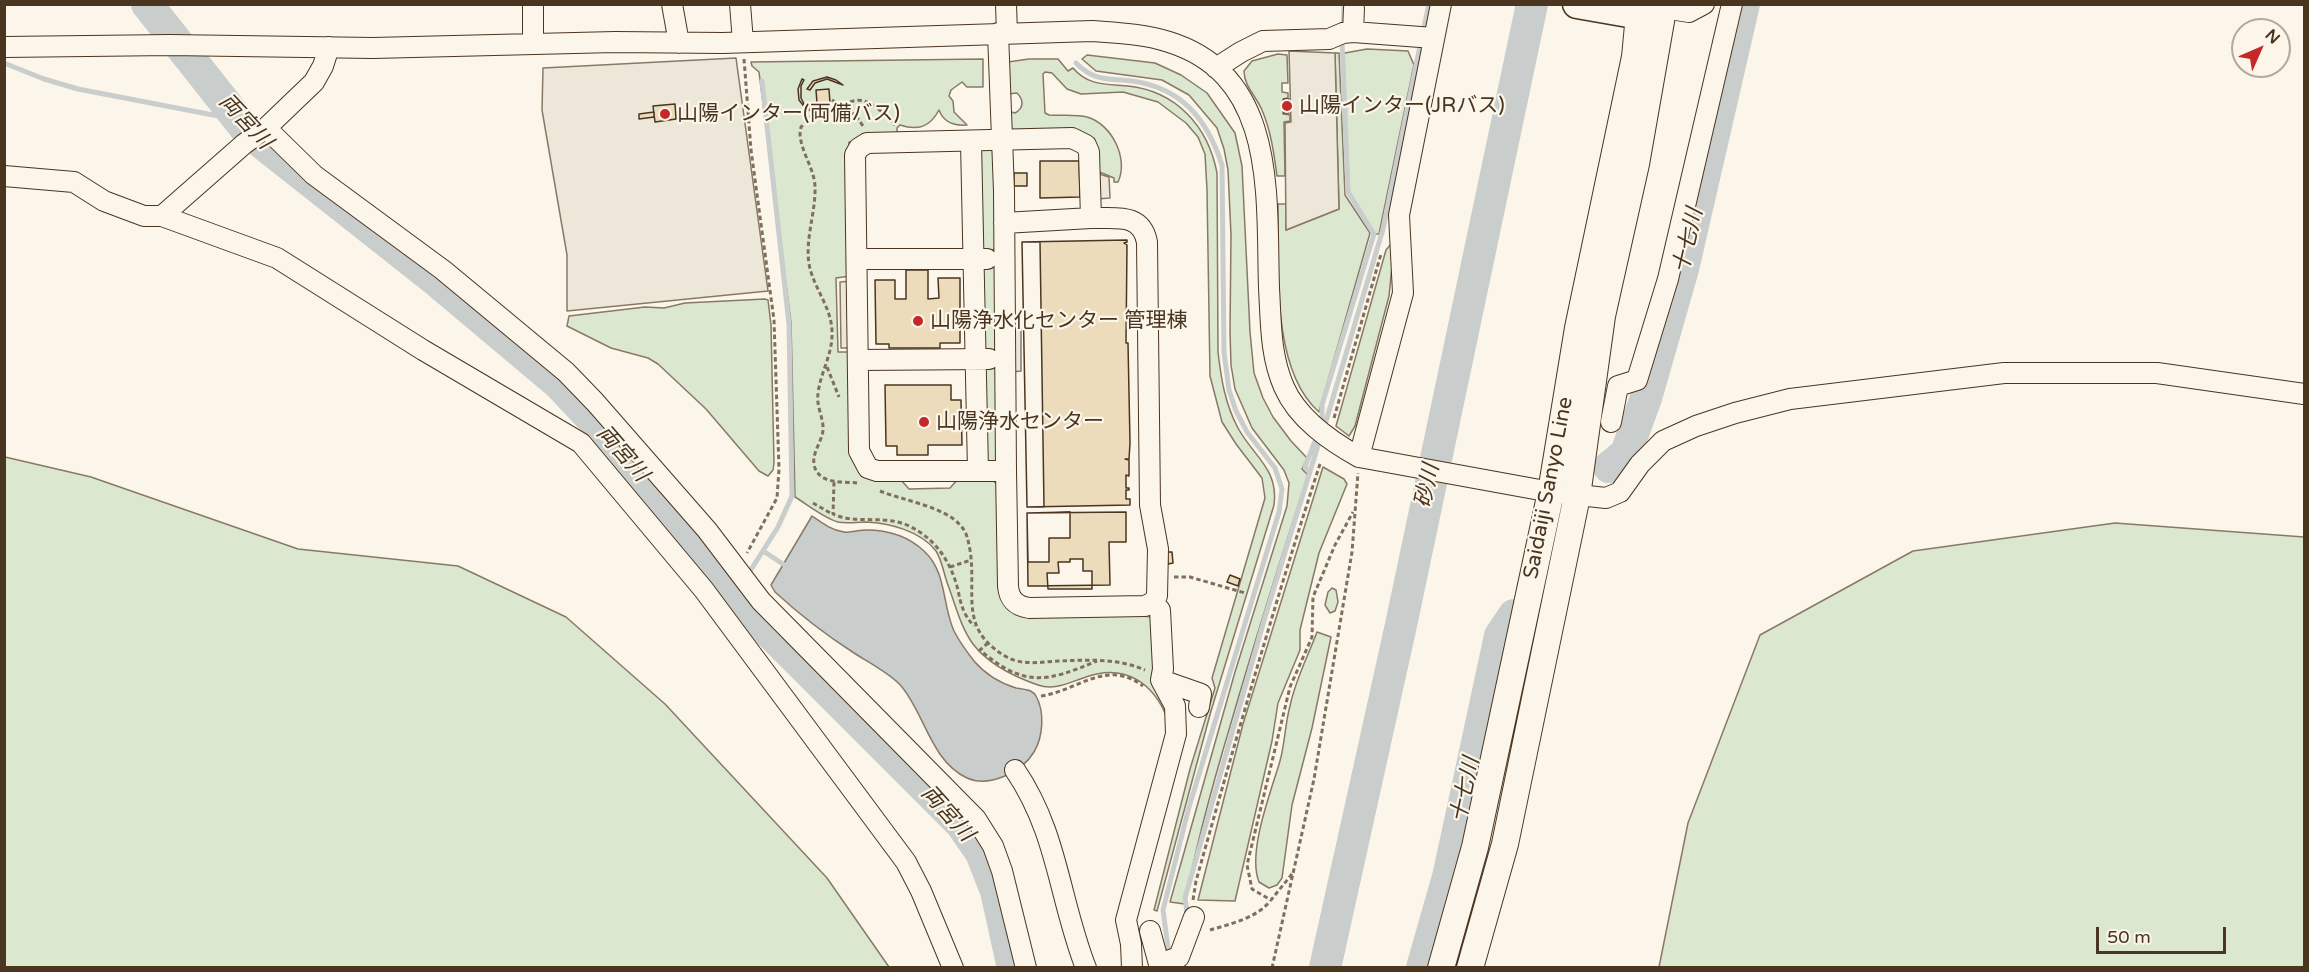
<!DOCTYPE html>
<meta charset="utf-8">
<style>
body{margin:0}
#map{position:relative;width:2309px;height:972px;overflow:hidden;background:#fbf6e9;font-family:"Varela Round",sans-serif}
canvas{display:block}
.frame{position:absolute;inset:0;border:6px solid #4a3520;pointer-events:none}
.north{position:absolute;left:2231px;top:18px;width:60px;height:60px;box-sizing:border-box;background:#fbf6e9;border:2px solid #b4a999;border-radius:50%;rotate:45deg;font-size:16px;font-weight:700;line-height:24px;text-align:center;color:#4a3520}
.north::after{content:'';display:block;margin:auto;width:21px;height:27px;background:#c62828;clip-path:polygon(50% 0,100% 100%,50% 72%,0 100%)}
.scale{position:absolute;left:2096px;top:927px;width:130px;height:27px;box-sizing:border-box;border:3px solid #4a3520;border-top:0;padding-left:8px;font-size:18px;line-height:21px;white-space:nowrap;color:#4a3520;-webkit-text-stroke:4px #fbf6e9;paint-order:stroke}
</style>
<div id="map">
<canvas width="2309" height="972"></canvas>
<div class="frame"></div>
<div class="north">N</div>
<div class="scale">50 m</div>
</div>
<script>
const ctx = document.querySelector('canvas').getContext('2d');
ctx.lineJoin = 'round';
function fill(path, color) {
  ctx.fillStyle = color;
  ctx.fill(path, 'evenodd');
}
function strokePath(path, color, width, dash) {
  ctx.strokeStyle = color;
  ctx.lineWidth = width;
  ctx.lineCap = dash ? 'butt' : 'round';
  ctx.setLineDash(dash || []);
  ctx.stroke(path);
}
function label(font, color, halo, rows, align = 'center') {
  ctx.font = font + ' "Varela Round","Noto Sans JP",sans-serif';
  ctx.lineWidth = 4.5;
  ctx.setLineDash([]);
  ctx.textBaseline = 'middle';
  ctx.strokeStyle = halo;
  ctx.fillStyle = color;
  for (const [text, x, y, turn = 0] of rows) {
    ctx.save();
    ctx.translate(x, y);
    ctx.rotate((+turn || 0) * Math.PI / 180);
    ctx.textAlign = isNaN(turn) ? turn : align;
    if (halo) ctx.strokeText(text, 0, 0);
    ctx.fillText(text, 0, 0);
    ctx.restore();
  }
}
const green = new Path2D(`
 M1367,49L1408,51L1414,65L1379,234H1375L1348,190L1344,55L1345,53Z
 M1335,53H1339L1345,195L1370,233L1319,412C1270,369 1279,264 1278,204H1286V230L1339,209Z
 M1278,54L1287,55L1288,83H1282V92L1288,93V98L1283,99V114L1290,115V121L1284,122L1285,176H1277C1274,154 1271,131 1262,110C1256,96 1244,86 1244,71L1252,61Z
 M1087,55L1155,63L1181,75L1207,93L1235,133L1242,166L1250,332L1254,373L1263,398L1273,417L1291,441L1307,458L1302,469L1308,475C1281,558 1255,640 1231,723C1213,783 1196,843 1185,904L1170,902L1235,672L1287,506L1289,483L1284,470L1252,428L1235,389L1231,365L1230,332L1231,235L1228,170L1224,149L1217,128L1189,95L1162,80L1096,71L1082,59Z
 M983,59V87H967L962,82L951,90L949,96L953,101L954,112L967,125C954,126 944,123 939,110C930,127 918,131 900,125L897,128V134H862L861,142H849L850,276L836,278L838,352H852L854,457L901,480L909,489L950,488L959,478L992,480L997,484L1002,598L1151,617L1170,704L1168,720C1154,683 1125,663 1086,677C1070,682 1055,691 1038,685C1015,677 988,664 973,644C961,628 955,604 948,585C944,575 942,560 936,551C921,531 889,523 866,522C857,522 846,524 838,522C824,518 808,505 795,497L791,323L759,72L752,66L751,62Z
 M1029,59H1058L1068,71L1073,68C1088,86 1106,84 1128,86C1176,91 1208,126 1217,173L1218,352C1221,378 1225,404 1238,428C1253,456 1279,469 1274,505L1211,711L1157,911L1154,910L1190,769L1215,688L1212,678L1265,498L1262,478L1236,444L1222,422L1210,376L1207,190L1205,154L1198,137L1186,123L1158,102L1123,92L1081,94L1067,89L1052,73L1045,72L1043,74L1045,113L1049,115C1061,116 1076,114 1087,117C1112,124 1129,159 1118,182H1114V178L1097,171L1095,149L1014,131L1009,127L1008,111L1015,113C1024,108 1024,100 1017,93L1008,94V62Z
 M982,147L992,148L995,152L997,246L990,253L982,250L978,154Z
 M1392,243L1394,246L1389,296L1355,426L1349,436L1336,426L1386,250Z
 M991,264L997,271V349L993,353L983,349V266Z
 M765,299L768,300L771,325L774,463L773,470L768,476L759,471L706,409L658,364L648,358L611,348L567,326L569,316L645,307L664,308L685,303Z
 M985,365H996L999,459L996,462H988L984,459Z
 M5,457L91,477L298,549L458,566L566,617L665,704L827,878L889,967H5Z
 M1323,467L1344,479L1347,484L1319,553L1300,630V650L1278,703L1272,741L1235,901L1198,900L1243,724Z
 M2115,523L2304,537V967H1659L1688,823L1760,635L1913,551Z
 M1332,588L1336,590L1338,602L1335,611L1330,613L1325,605L1328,592Z
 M1317,632L1331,637L1312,728L1292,805L1282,878L1277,885L1269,888L1259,882C1247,852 1271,792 1280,761C1285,743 1285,724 1290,706C1295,681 1308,656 1317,632Z`);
fill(green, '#dce7d0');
strokePath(green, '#887966', 1.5);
const parking = new Path2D(`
 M1289,51L1335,53L1339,209L1286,230L1285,123L1291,122Z
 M736,58L768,291L567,311V255L542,110L543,68Z
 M1096,173L1109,177L1110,198L1097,199Z
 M852,281L854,348H841L840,282Z
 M1014,317L1021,320V371L1011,372Z`);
fill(parking, '#ede7d9');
strokePath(parking, '#887966', 1.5);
const water = new Path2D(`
 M812,516C822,523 831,530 844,532C851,533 859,530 866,530C888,530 908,536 924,551C947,572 942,605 954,631C959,641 967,652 974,661C985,674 1000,683 1016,688C1022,689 1032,689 1036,696C1045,712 1043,737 1034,752C1022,772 989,788 967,778C931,761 925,715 902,687C893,675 868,662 854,653C826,635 800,615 775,592L771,585Z`);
fill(water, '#c9cecd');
strokePath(water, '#887966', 1.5);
strokePath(new Path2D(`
 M1343,30L1344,4
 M1423,32L1429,4
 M4,63L44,79L78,89L239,120
 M1076,63C1095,82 1107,78 1132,81C1182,88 1207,119 1222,165L1224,352L1229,390L1236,411L1247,432L1275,468L1282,489L1279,512L1189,807L1163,910L1169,955
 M1322,425V405L1374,234L1348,192L1342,39
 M1324,428L1383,229L1421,41
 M1310,472L1305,467L1317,436
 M763,551L783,564
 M747,576L778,527L792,496L789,324L762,81
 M734,594L742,583
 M1187,913L1185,898L1265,617L1321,436`), '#c9cecd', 5);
strokePath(new Path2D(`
 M147,4L249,133L434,279L559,384L622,451L749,612L961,824L981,853L996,891L1013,968
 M1609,467L1626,453L1646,398L1683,269L1744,4
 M1325,968L1401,625L1532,4
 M1422,968L1448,877L1500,636L1514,615`), '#c9cecd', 32);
const building = new Path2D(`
 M827,77L836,80L843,85L827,79L815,83L810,90L807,89L813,81Z
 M802,79L804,80L801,86V98L805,106L814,111V112L806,109L799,100L798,89Z
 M829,89L830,103H817L816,90Z
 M1284,99H1289V113H1284Z
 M675,104L676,119L655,122L653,106Z
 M654,112V117L639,119V114Z
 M1040,161H1079L1080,197L1040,198Z
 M1014,173H1027V186H1014Z
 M1127,240V242L1124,243L1127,245L1126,343H1128L1130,443L1129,459H1125L1129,460V476L1126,475V488H1129V490H1126V499H1130V505L1027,507L1022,242Z
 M1022,242H1040L1044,507H1027Z
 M906,270H928V299L939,298L938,278H960V343H940V348H889V344H876L875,280H895V299H906Z
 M885,385H951V400H961L962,445H928V455H897V446H886Z
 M1070,512V538H1049V562H1028L1027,513Z
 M1126,512V542H1109L1110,585L1028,586L1027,513Z
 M1167,552H1172L1173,563L1168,564Z
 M1070,559H1083V571H1092V589H1048L1047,573H1059L1058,562H1070Z
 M1230,575L1240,579L1238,586L1227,582Z`);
fill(building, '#ecdcbc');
strokePath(building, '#4a3520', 1.5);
const minor = new Path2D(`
 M533,4V44
 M672,4L679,43
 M740,4L743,42
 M1006,4L1007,33
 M1663,8L1689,12L1704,4
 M1353,32L1354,8
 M998,33L1004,191L1006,471H877L868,468L859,451L855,155L859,148L867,143L1072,138L1086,145L1089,152L1091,218L1004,223
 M4,47L170,45L373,48L615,42L723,43L1092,31C1118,33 1145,34 1169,42C1278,76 1266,197 1269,288C1271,322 1270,355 1284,387C1298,419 1330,441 1359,457L1551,492L1606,498L1620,492L1640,464L1663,441L1696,426L1735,413L1790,399L2004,373H2157L2304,394
 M1216,68L1241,52L1263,41L1329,39L1343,33L1353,32L1434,38
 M266,128L314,175L443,270L566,372L595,402L707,530L761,601L976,819L993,846L1002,871L1026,968
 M971,142L978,471
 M4,176L74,182L104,201L144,216H162L244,144L266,128L314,82L323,66L329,47
 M162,216L277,258L423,350L581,443L704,590L906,862L921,891L953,968
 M858,259H987
 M859,360L989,359
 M1611,422L1618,386L1637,380L1668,279L1732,4
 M1359,457L1403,293L1399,215L1441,4
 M1006,471L1008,586C1009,599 1016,606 1029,608L1145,606L1153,602L1157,596L1158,549L1150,505L1147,242C1141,212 1115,219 1091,218
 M1161,680L1201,694L1199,707
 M1015,770C1058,833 1059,899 1086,968
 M1150,931L1159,964L1179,957L1194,917
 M1132,968L1131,944L1126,920L1176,734L1175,706L1161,680L1163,669L1160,610L1153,602`);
const major = new Path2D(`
 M1441,968L1475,847L1551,492L1578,328L1635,57L1640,4
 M1470,968L1505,844L1577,496L1602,316L1636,164L1664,4`);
const highway = new Path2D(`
 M1577,4L1640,15L1663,8`);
strokePath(minor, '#4a3520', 22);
strokePath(major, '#4a3520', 28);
strokePath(highway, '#4a3520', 31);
strokePath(new Path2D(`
 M744,59L751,150L774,320L779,469L777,498L747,553
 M832,100L840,105L848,113L855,114L863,126
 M827,367L839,397
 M1334,418L1381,254
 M834,482L833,514C857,525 884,514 909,526C936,539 951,562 958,590C961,605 963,614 974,626
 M857,483C842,481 819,485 814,465C812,452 822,442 823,430C824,419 816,406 818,394C820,373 833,354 832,332C832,308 813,287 809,264C805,238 816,212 815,186C814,168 801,152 800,134L801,127L810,117C816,116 824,118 829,116C836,114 840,108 846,104C866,92 882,112 895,125
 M880,491C902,500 945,507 960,525C967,532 968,540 970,550C977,594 958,628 1005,656C1021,666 1041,662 1059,661C1088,660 1117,658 1145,670
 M813,503L832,514
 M950,567L971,560
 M1174,577H1190L1245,593
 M988,643L980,650C1024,688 1047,682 1097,661
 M1041,696C1078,691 1106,658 1143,686
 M1292,874L1271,900L1252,889L1247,865L1290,687L1312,637L1313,597L1335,545L1353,512
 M1193,900L1196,881C1235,742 1275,602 1320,464
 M1210,930C1230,924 1257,918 1270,901
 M1272,968L1314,779L1352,552L1358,473`), '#7f6f5c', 3, [4.5, 3]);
strokePath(minor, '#fbf6e9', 20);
strokePath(major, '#fbf6e9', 26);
strokePath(highway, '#fbf6e9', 28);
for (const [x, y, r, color] of [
 [1287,106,6,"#c62828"],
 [665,114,6,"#c62828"],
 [918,321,6,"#c62828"],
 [924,422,6,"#c62828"]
]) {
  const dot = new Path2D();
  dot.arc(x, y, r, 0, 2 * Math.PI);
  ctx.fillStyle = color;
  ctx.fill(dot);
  strokePath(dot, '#fbf6e9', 2);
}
label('21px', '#4a3520', '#fbf6e9', [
 ["山陽インター(JRバス)",1299,106],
 ["山陽インター(両備バス)",677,114],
 ["山陽浄水化センター 管理棟",930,321],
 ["山陽浄水センター",936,422]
], 'left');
label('21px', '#4a3520', '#fbf6e9', [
 ["Saidaiji Sanyo Line",1549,488,-79]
]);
label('italic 22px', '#4a3520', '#fbf6e9', [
 ["両宮川",245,122,47],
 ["十七川",1689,241,-77],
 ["両宮川",622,454,49],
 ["砂川",1428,486,-78],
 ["十七川",1466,790,-78],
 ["両宮川",947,814,48]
]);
</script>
